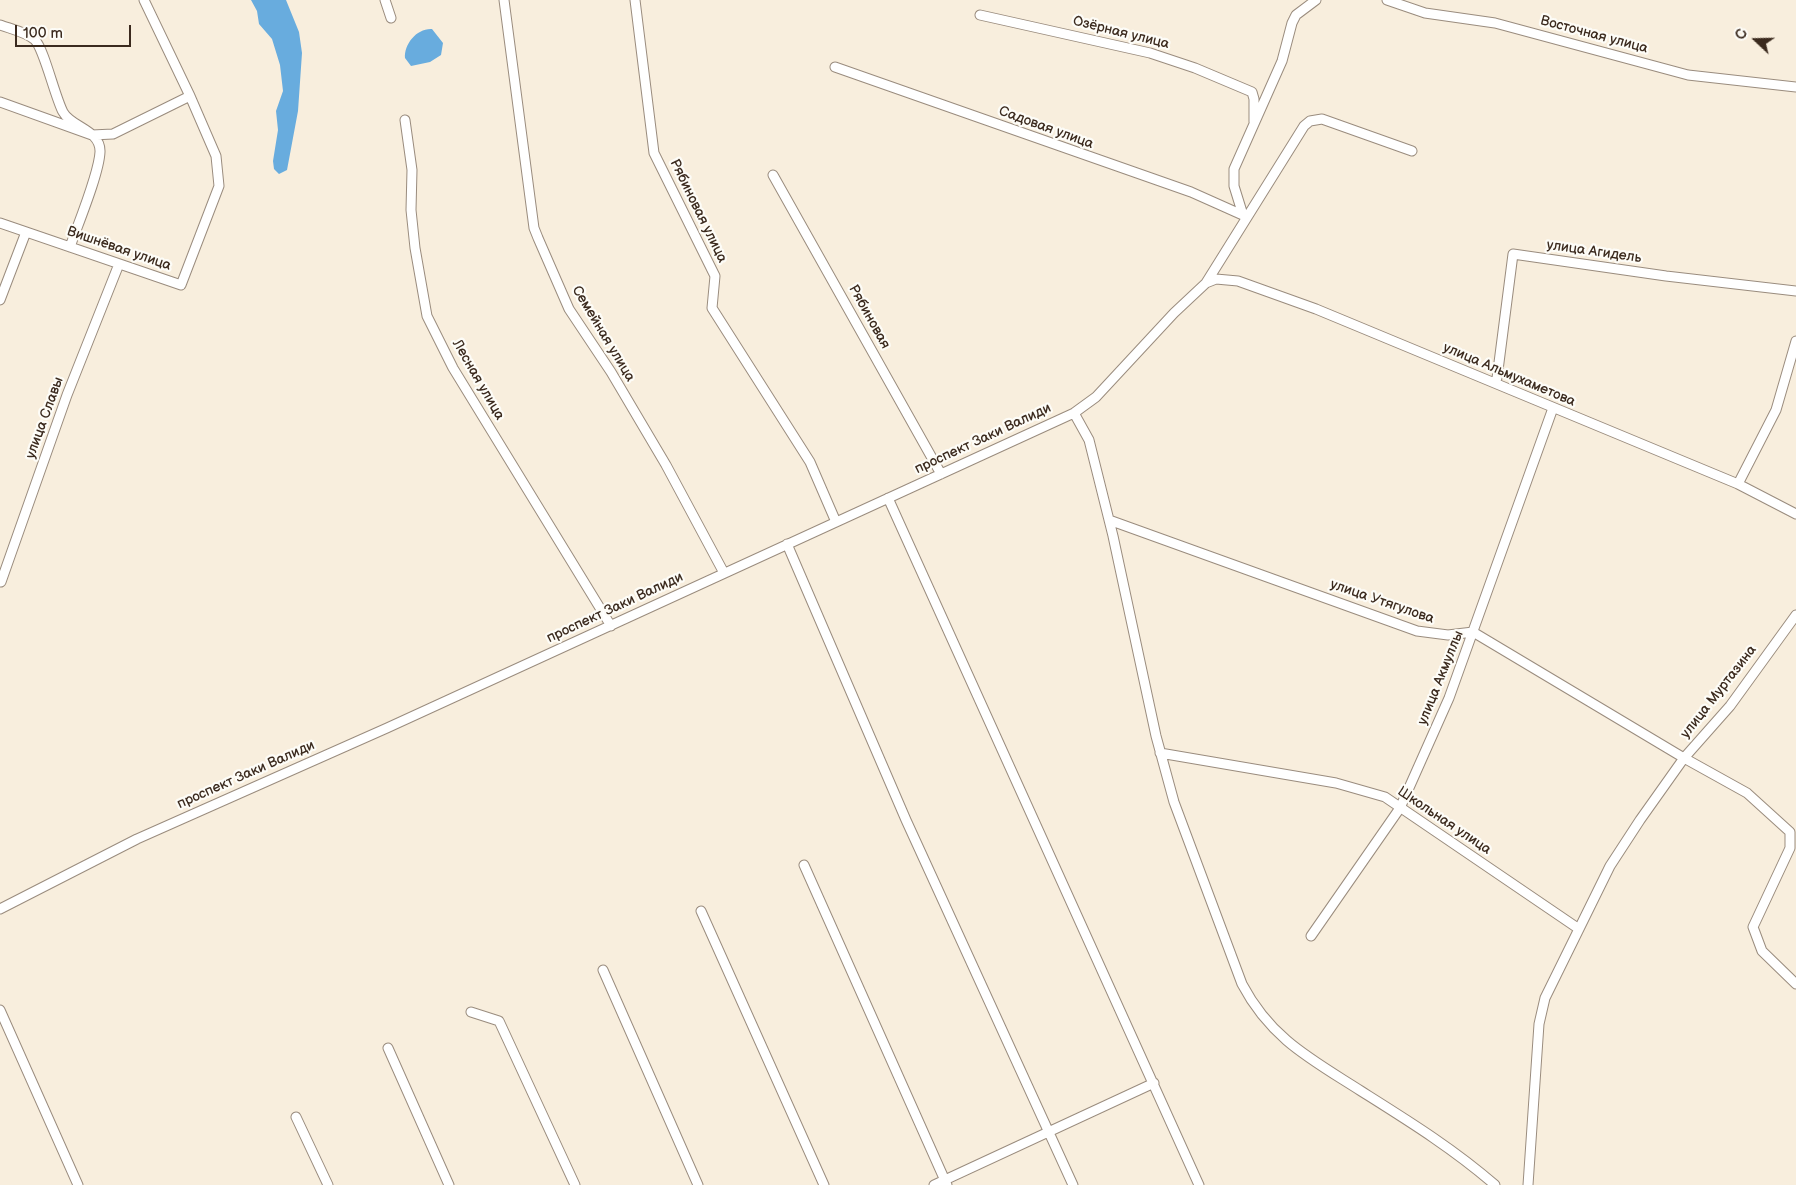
<!DOCTYPE html>
<meta charset="utf-8">
<style>
body{margin:0}
#map{position:relative;width:1796px;height:1185px;overflow:hidden;background:#f8eedd;font-family:"Balsamiq Sans",sans-serif}
canvas{display:block}
.north{position:absolute;left:1731px;top:15px;width:50px;height:50px;-webkit-text-stroke:4px #fdfcf7;paint-order:stroke;rotate:291deg;font-size:14px;font-weight:700;line-height:20px;text-align:center;color:#3b2a1e}
.north::after{content:'';display:block;margin:auto;width:18px;height:22px;background:#3b2a1e;clip-path:polygon(50% 0,100% 100%,50% 72%,0 100%)}
.scale{position:absolute;left:15px;top:25px;width:116px;height:22px;box-sizing:border-box;border:2px solid #3b2a1e;border-top:0;padding-left:6px;font-size:15px;line-height:18px;white-space:nowrap;color:#3b2a1e;-webkit-text-stroke:4px #fdfcf7;paint-order:stroke}
</style>
<div id="map">
<canvas width="1796" height="1185"></canvas>
<div class="north">С</div>
<div class="scale">100 m</div>
</div>
<script>
const ctx = document.querySelector('canvas').getContext('2d');
ctx.lineJoin = 'round';
function fill(path, color) {
  ctx.fillStyle = color;
  ctx.fill(path, 'evenodd');
}
function strokePath(path, color, width, dash) {
  ctx.strokeStyle = color;
  ctx.lineWidth = width;
  ctx.lineCap = dash ? 'butt' : 'round';
  ctx.setLineDash(dash || []);
  ctx.stroke(path);
}
function label(font, color, halo, rows, align = 'center') {
  ctx.font = font + ' "Balsamiq Sans",sans-serif';
  ctx.lineWidth = 4.5;
  ctx.setLineDash([]);
  ctx.textBaseline = 'middle';
  ctx.strokeStyle = halo;
  ctx.fillStyle = color;
  for (const [text, x, y, turn = 0] of rows) {
    ctx.save();
    ctx.translate(x, y);
    ctx.rotate((+turn || 0) * Math.PI / 180);
    ctx.textAlign = isNaN(turn) ? turn : align;
    if (halo) ctx.strokeText(text, 0, 0);
    ctx.fillText(text, 0, 0);
    ctx.restore();
  }
}
fill(new Path2D(`
 M251,0H286L299,32L302,53L298,111L287,170L279,174L274,169L273,161L278,130L276,111L283,91L280,65L272,39L259,24L257,11Z
 M432,29L443,43L441,55L430,62L411,66L405,58C404,44 417,28 432,29Z`), '#68acde');
const minor = new Path2D(`
 M385,0L391,18
 M504,0L534,228L538,238L569,309L611,372L666,465L724,573
 M635,0L654,153L715,276L712,308L810,462L836,522
 M1387,0L1425,13L1495,23L1688,75L1796,87
 M980,15L1150,53L1195,68L1252,92L1254,99V122
 M0,25C11,29 26,32 35,40C44,49 55,97 63,112C71,127 101,130 100,152C99,174 78,224 70,247
 M835,67L1191,192L1247,217
 M0,102L92,135L113,134L190,96L144,0
 M405,120L412,170L411,210L415,248L427,316L453,368L611,626
 M773,175L941,474
 M1243,215L1234,186V169L1282,61L1292,23L1296,15L1316,0
 M0,223L181,285L219,186L216,156L190,96
 M1206,283L1216,279L1238,281L1316,309L1738,484L1796,514
 M0,300L26,232
 M1497,378L1513,254L1666,276L1796,291
 M1074,413L1089,440L1113,536L1156,736L1174,802L1242,984C1271,1039 1311,1059 1361,1091C1407,1120 1454,1149 1495,1185
 M1738,484L1776,410L1796,341
 M888,498L1199,1185
 M1109,520L1417,631L1448,635L1473,632L1684,758L1747,793L1790,832V848L1753,927L1762,951L1796,984
 M787,544L906,820L1073,1185
 M1,582L67,395L119,264
 M1160,753L1336,783L1385,797L1579,929
 M804,865L947,1185
 M0,909L137,839L387,728L1074,413L1096,397L1174,313L1206,283L1304,126L1310,121L1322,119L1412,151
 M701,911L824,1185
 M1311,936L1400,808L1449,698L1553,408
 M603,970L698,1185
 M0,1010L78,1185
 M471,1012L499,1021L575,1185
 M388,1048L449,1185
 M296,1117L328,1185
 M934,1185L1154,1083
 M1528,1185L1539,1024L1545,998L1610,866L1640,820L1684,758L1730,706L1796,615`);
strokePath(minor, '#9a8c7e', 11);
strokePath(minor, '#fff', 9);
label('14px', '#3b2a1e', '#fdfcf7', [
 ["Озёрная улица",1121,33,14],
 ["Восточная улица",1594,35,15],
 ["Садовая улица",1046,128,20],
 ["Рябиновая улица",698,211,64],
 ["Вишнёвая улица",119,249,19],
 ["улица Агидель",1594,252,8],
 ["Рябиновая",869,317,61],
 ["Семейная улица",603,334,59],
 ["улица Альмухаметова",1509,375,23],
 ["Лесная улица",478,380,60],
 ["улица Славы",45,418,-70],
 ["проспект Заки Валиди",983,439,-25],
 ["улица Утягулова",1382,602,19],
 ["проспект Заки Валиди",615,608,-25],
 ["улица Акмуллы",1441,678,-68],
 ["улица Муртазина",1719,692,-52],
 ["проспект Заки Валиди",246,775,-24],
 ["Школьная улица",1444,821,34]
]);
</script>
